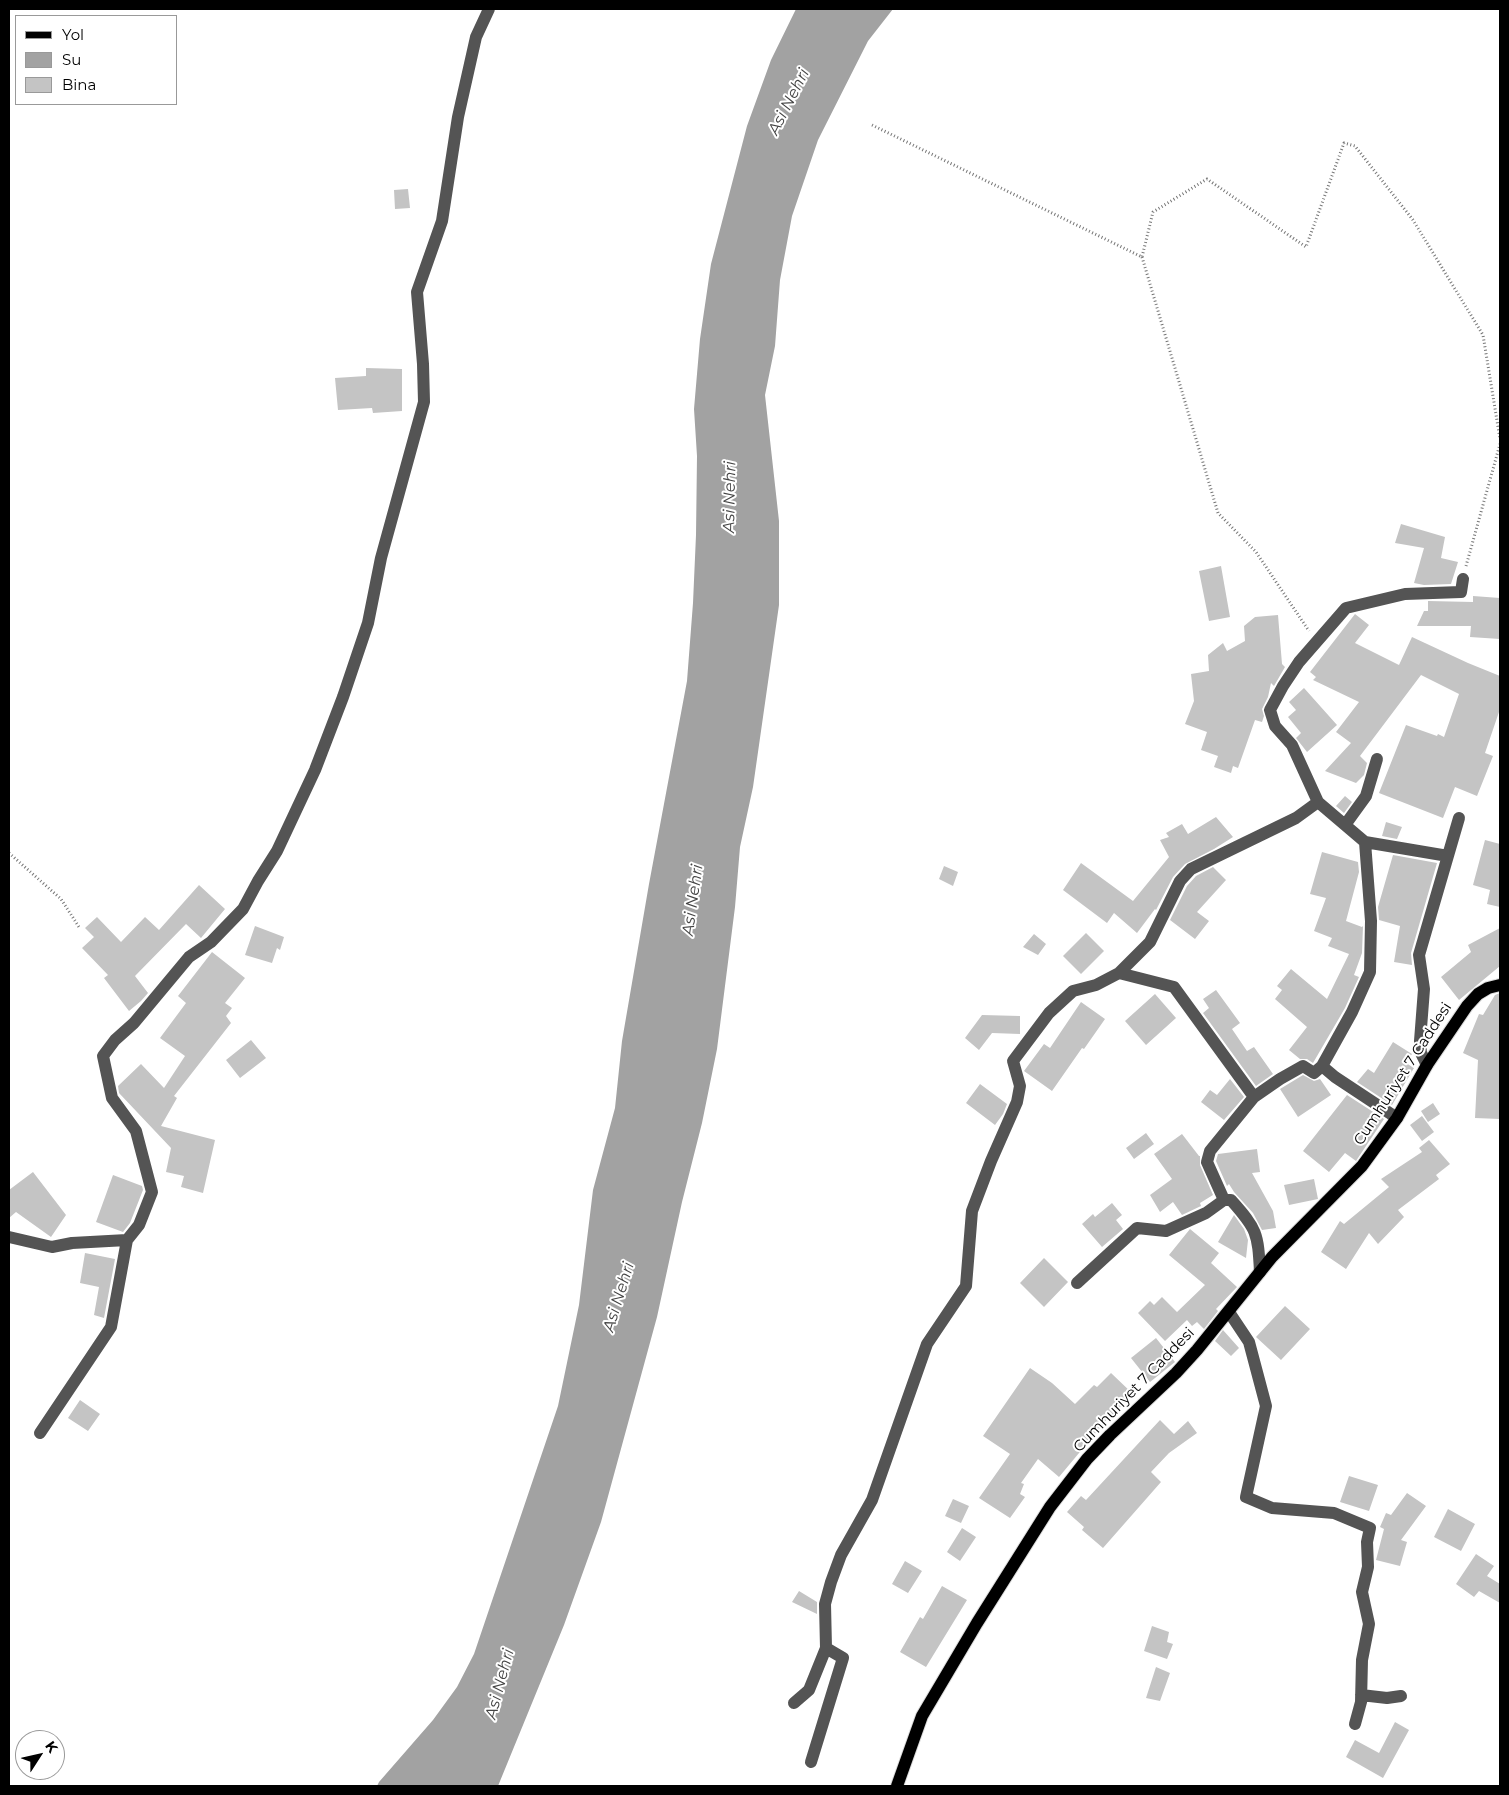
<!DOCTYPE html>
<style>
body{margin:0}
#map{position:relative;width:1509px;height:1795px;overflow:hidden;background:#fff;font-family:Montserrat,sans-serif}
canvas{display:block}
.frame{position:absolute;inset:0;border:10px solid #000;pointer-events:none}
.legend{position:absolute;left:15px;top:15px;width:162px;height:90px;box-sizing:border-box;background:#fff;border:1px solid #999;margin:0;padding:6px 9px;list-style:none;font-size:15px;color:#000}
.legend li{display:flex;align-items:center;gap:10px;height:25px}
.legend b{width:25px;border:1px solid #999}
.north{position:absolute;left:15px;top:1730px;width:50px;height:50px;box-sizing:border-box;background:#fff;border:1px solid #999;border-radius:50%;rotate:55deg;font-size:14px;font-weight:700;line-height:20px;text-align:center;color:#000}
.north::after{content:'';display:block;margin:auto;width:18px;height:22px;background:#000;clip-path:polygon(50% 0,100% 100%,50% 72%,0 100%)}
</style>
<div id="map">
<canvas width="1509" height="1795"></canvas>
<div class="frame"></div>
<ul class="legend">
<li><b style="height:6px;background:#000"></b>Yol</li>
<li><b style="height:14px;background:#a2a2a2"></b>Su</li>
<li><b style="height:14px;background:#c4c4c4"></b>Bina</li>
</ul>
<div class="north">K</div>
</div>
<script>
const ctx = document.querySelector('canvas').getContext('2d');
ctx.lineJoin = 'round';
function fill(path, color) {
  ctx.fillStyle = color;
  ctx.fill(path, 'evenodd');
}
function strokePath(path, color, width, dash) {
  ctx.strokeStyle = color;
  ctx.lineWidth = width;
  ctx.lineCap = dash ? 'butt' : 'round';
  ctx.setLineDash(dash || []);
  ctx.stroke(path);
}
function label(font, color, halo, rows, align = 'center') {
  ctx.font = font + ' Montserrat,sans-serif';
  ctx.lineWidth = 4;
  ctx.setLineDash([]);
  ctx.textBaseline = 'middle';
  ctx.strokeStyle = halo;
  ctx.fillStyle = color;
  for (const [text, x, y, turn = 0] of rows) {
    ctx.save();
    ctx.translate(x, y);
    ctx.rotate((+turn || 0) * Math.PI / 180);
    ctx.textAlign = isNaN(turn) ? turn : align;
    if (halo) ctx.strokeText(text, 0, 0);
    ctx.fillText(text, 0, 0);
    ctx.restore();
  }
}
fill(new Path2D(`
 M796,9H893L868,41L818,140L792,216L780,280L775,346L765,395L779,521V605L753,787L740,847L735,907L717,1049L702,1123L682,1202L657,1317L601,1522L564,1625L498,1786H377L379,1782L433,1720L457,1687L474,1654L558,1406L579,1305L593,1190L615,1108L622,1041L649,884L687,681L693,603L696,535L697,456L694,409L700,339L711,264L747,126L771,60Z`), '#a2a2a2');
fill(new Path2D(`
 M408,189L410,208L395,209L394,190Z
 M366,368L402,369V411L373,413L372,408L338,410L335,378L366,376Z
 M1401,524L1445,537L1441,558L1458,562L1451,584L1424,585L1414,583L1424,548L1395,543Z
 M1221,566L1230,617L1209,621L1199,571Z
 M1473,596L1500,598V639L1470,637L1471,626H1417L1424,611H1428V601L1473,602Z
 M1355,614L1369,625L1355,643L1399,665L1412,637L1468,663L1500,676V709L1485,753L1493,756L1477,796L1455,787L1443,818L1379,793L1406,725L1437,736L1438,734L1444,737L1459,694L1421,675L1360,756L1367,763L1364,775L1356,783L1325,771L1351,743L1336,732L1359,702L1313,680L1316,677L1310,672Z
 M1278,615L1282,664L1285,667L1274,686L1271,683L1268,697L1262,709L1264,716L1262,722L1255,720L1238,768L1233,766L1231,773L1214,767L1218,756L1201,750L1207,732L1185,724L1194,701L1191,674L1209,671L1208,655L1223,643L1227,651L1245,641L1244,626L1255,617Z
 M1304,688L1337,725L1307,752L1296,738L1301,733L1288,717L1296,710L1289,702Z
 M1345,796L1352,802L1344,813L1336,806Z
 M1216,817L1233,837L1214,849L1185,864L1173,877L1156,910L1155,909L1137,933L1114,913L1107,923L1063,890L1081,863L1133,901L1169,857L1160,840L1169,837L1166,833L1182,824L1188,834Z
 M1386,822L1402,827L1397,839L1382,836Z
 M1485,840L1500,844V907L1487,904L1490,890L1473,885Z
 M1322,852L1358,862L1359,872L1346,921L1362,927L1363,926L1362,953L1354,975L1359,977L1345,1008L1313,1063L1307,1059H1300L1289,1050L1307,1027L1275,999L1282,990L1277,986L1291,969L1327,999L1349,954L1328,946L1332,938L1314,931L1326,898L1310,894Z
 M1393,855L1437,863L1411,953L1412,965L1394,962L1400,926L1379,920L1378,907Z
 M944,866L958,872L953,886L939,879Z
 M1213,867L1226,880L1197,912L1209,921L1195,939L1170,920L1187,886L1196,876Z
 M199,885L225,909L201,938L186,924L135,976L148,993L141,1001L129,1011L104,978L108,975L82,948L94,937L85,928L97,917L121,942L145,917L159,930Z
 M255,926L284,937L280,950L277,948L272,963L245,955Z
 M1500,928V966L1459,1000L1441,977L1471,952L1468,945Z
 M1086,933L1104,951L1081,974L1063,956Z
 M1034,934L1046,944L1038,955L1023,947Z
 M212,952L245,978L225,1003L232,1008L226,1016L231,1023L174,1096L177,1098L161,1126L215,1140L203,1193L181,1187L184,1176L166,1172L171,1148L119,1093L118,1086L141,1064L164,1088L185,1056L160,1038L186,1003L178,996Z
 M1216,990L1240,1023L1232,1029L1247,1051L1254,1047L1273,1074L1256,1086L1203,1013L1209,1008L1203,999Z
 M1500,993V1119L1475,1118L1478,1060L1463,1053L1479,1014L1483,1015L1495,995Z
 M1155,994L1176,1018L1146,1045L1125,1021Z
 M1081,1002L1105,1019L1084,1049L1082,1048L1052,1091L1024,1071L1044,1044L1050,1048Z
 M982,1015L1020,1016V1034L992,1033L979,1050L965,1038Z
 M251,1040L266,1058L240,1078L226,1060Z
 M1393,1042L1412,1054L1406,1063L1414,1068L1392,1105L1357,1082L1368,1069L1374,1073Z
 M1303,1075L1314,1081L1320,1079L1331,1095L1298,1117L1280,1089Z
 M1230,1079L1244,1097L1224,1120L1201,1102L1210,1090L1217,1095Z
 M980,1084L1007,1104L1003,1114L995,1125L966,1103Z
 M1347,1095L1384,1119L1356,1161L1345,1153L1329,1172L1303,1151Z
 M1433,1103L1440,1114L1428,1122L1421,1111Z
 M1422,1116L1434,1132L1422,1141L1410,1125Z
 M1146,1133L1154,1144L1134,1159L1126,1148Z
 M1182,1134L1199,1156H1200V1165L1213,1195L1200,1203L1201,1206L1182,1215L1173,1202L1160,1212L1150,1195L1172,1179L1154,1154Z
 M1429,1140L1450,1164L1436,1175L1439,1179L1398,1210L1404,1217L1378,1244L1369,1233L1346,1269L1321,1252L1340,1221L1344,1224L1389,1187L1381,1179L1422,1152L1419,1148Z
 M1257,1149L1260,1172L1252,1173L1273,1211L1276,1228L1262,1230L1253,1213L1234,1192L1229,1184L1227,1186L1216,1161L1218,1154Z
 M33,1172L66,1215L51,1237L16,1212L9,1218V1190Z
 M113,1175L142,1186L143,1190L130,1223L123,1232L96,1222Z
 M1314,1179L1318,1199L1289,1205L1284,1185Z
 M1112,1203L1122,1215L1116,1220L1123,1229L1102,1247L1082,1224L1093,1214L1095,1217Z
 M1234,1215L1244,1229L1248,1240L1246,1258L1218,1242Z
 M1190,1229L1219,1253L1211,1263L1237,1287L1216,1309L1218,1311L1204,1329L1197,1322L1192,1326L1187,1320L1165,1341L1138,1313L1150,1301L1154,1305L1162,1297L1177,1312L1205,1285L1169,1255Z
 M85,1253L115,1259L104,1318L94,1315L99,1287L80,1283Z
 M1044,1258L1068,1282L1044,1307L1020,1283Z
 M1285,1306L1310,1329L1281,1360L1256,1337Z
 M1223,1330L1239,1348L1231,1356L1215,1341Z
 M1156,1338L1175,1362L1150,1382L1131,1358Z
 M1030,1368L1052,1383L1075,1404L1094,1385L1097,1387L1111,1373L1133,1394L1110,1418L1109,1417L1059,1477L1038,1459L1021,1483L1024,1484L1020,1494L1025,1497L1010,1518L979,1498L1010,1454L983,1436Z
 M80,1400L100,1414L88,1431L68,1418Z
 M1160,1420L1174,1434L1188,1421L1197,1433L1169,1453L1151,1472L1161,1482L1103,1548L1082,1530L1084,1527L1067,1512L1081,1496L1086,1500Z
 M1349,1476L1378,1485L1369,1511L1340,1502Z
 M1407,1493L1426,1506L1401,1540L1407,1542L1400,1566L1376,1560L1384,1529L1380,1527L1386,1513L1391,1515Z
 M953,1499L969,1506L961,1523L945,1516Z
 M1448,1509L1475,1524L1461,1551L1434,1537Z
 M962,1528L976,1537L960,1561L947,1552Z
 M1476,1554L1494,1566L1487,1576L1500,1584V1603L1479,1591L1474,1597L1456,1584Z
 M905,1561L922,1571L908,1593L892,1584Z
 M942,1586L967,1600L926,1667L900,1652L920,1617L923,1619Z
 M799,1591L817,1602V1614L792,1602Z
 M1152,1626L1169,1632L1167,1642L1173,1644L1167,1659L1144,1651Z
 M1156,1667L1170,1673L1160,1701L1146,1698Z
 M1395,1722L1409,1730L1383,1778L1346,1757L1355,1740L1379,1753Z`), '#c4c4c4');
const major = new Path2D(`
 M897,1786L922,1716L977,1623L1050,1507L1087,1459L1110,1435L1176,1373L1197,1350L1272,1257L1362,1166L1397,1118L1427,1065L1467,1006L1478,994L1488,988L1500,985`);
strokePath(major, '#dbdbdb', 14);
strokePath(new Path2D(`
 M872,125L1142,257L1153,212L1207,179L1306,247L1344,143L1355,146L1413,220L1483,335L1500,439
 M1142,257L1218,513L1256,552L1309,631
 M1466,566L1500,444
 M9,853L61,899L79,927`), '#767676', 3, [1, 2.5]);
strokePath(new Path2D(`
 M1345,825L1366,796L1377,759
 M1365,842L1448,856
 M1119,973L1174,987L1254,1097
 M1427,1065L1421,1053L1420,1041L1424,989L1419,955L1459,818
 M1397,1118L1335,1077L1322,1066L1352,1012L1370,972L1371,921L1365,842L1318,802L1292,745L1275,726L1270,710L1283,686L1299,662L1346,608L1405,594L1461,592L1463,579
 M1224,1200L1207,1162L1210,1151L1254,1097L1280,1079L1303,1066L1314,1073L1322,1066
 M9,1237L52,1247L72,1243L127,1240L139,1225L152,1192L136,1131L112,1098L103,1056L115,1040L134,1023L189,957L211,942L243,909L258,881L277,851L315,770L343,697L368,623L381,558L424,402L423,364L417,292L442,221L458,117L476,37L489,9
 M1077,1283L1137,1228L1166,1231L1206,1213L1224,1200H1231C1257,1229 1258,1233 1260,1272
 M1229,1312L1249,1342L1266,1406L1246,1497L1272,1508L1334,1513L1370,1528L1367,1542L1368,1567L1362,1592L1369,1624L1362,1660L1361,1702L1355,1724
 M40,1433L111,1327L127,1240
 M1361,1695L1387,1698L1401,1696
 M794,1703L809,1690L826,1648L825,1604L831,1582L841,1555L872,1500L927,1344L966,1286L972,1211L991,1161L1017,1102L1020,1086L1013,1061L1049,1013L1073,991L1096,985L1119,973L1150,942L1180,881L1191,869L1296,818L1318,802
 M811,1762L843,1658L826,1648`), '#545454', 12);
strokePath(major, '#000', 12);
label('15px', '#000', '#fff', [
 ["Cumhuriyet 7 Caddesi",1403,1074,-57],
 ["Cumhuriyet 7 Caddesi",1134,1390,-46]
]);
label('italic 16px', '#434343', '#fff', [
 ["Asi Nehri",789,102,-63],
 ["Asi Nehri",730,497,-89],
 ["Asi Nehri",693,900,-82],
 ["Asi Nehri",619,1297,-73],
 ["Asi Nehri",500,1684,-75]
]);
</script>
